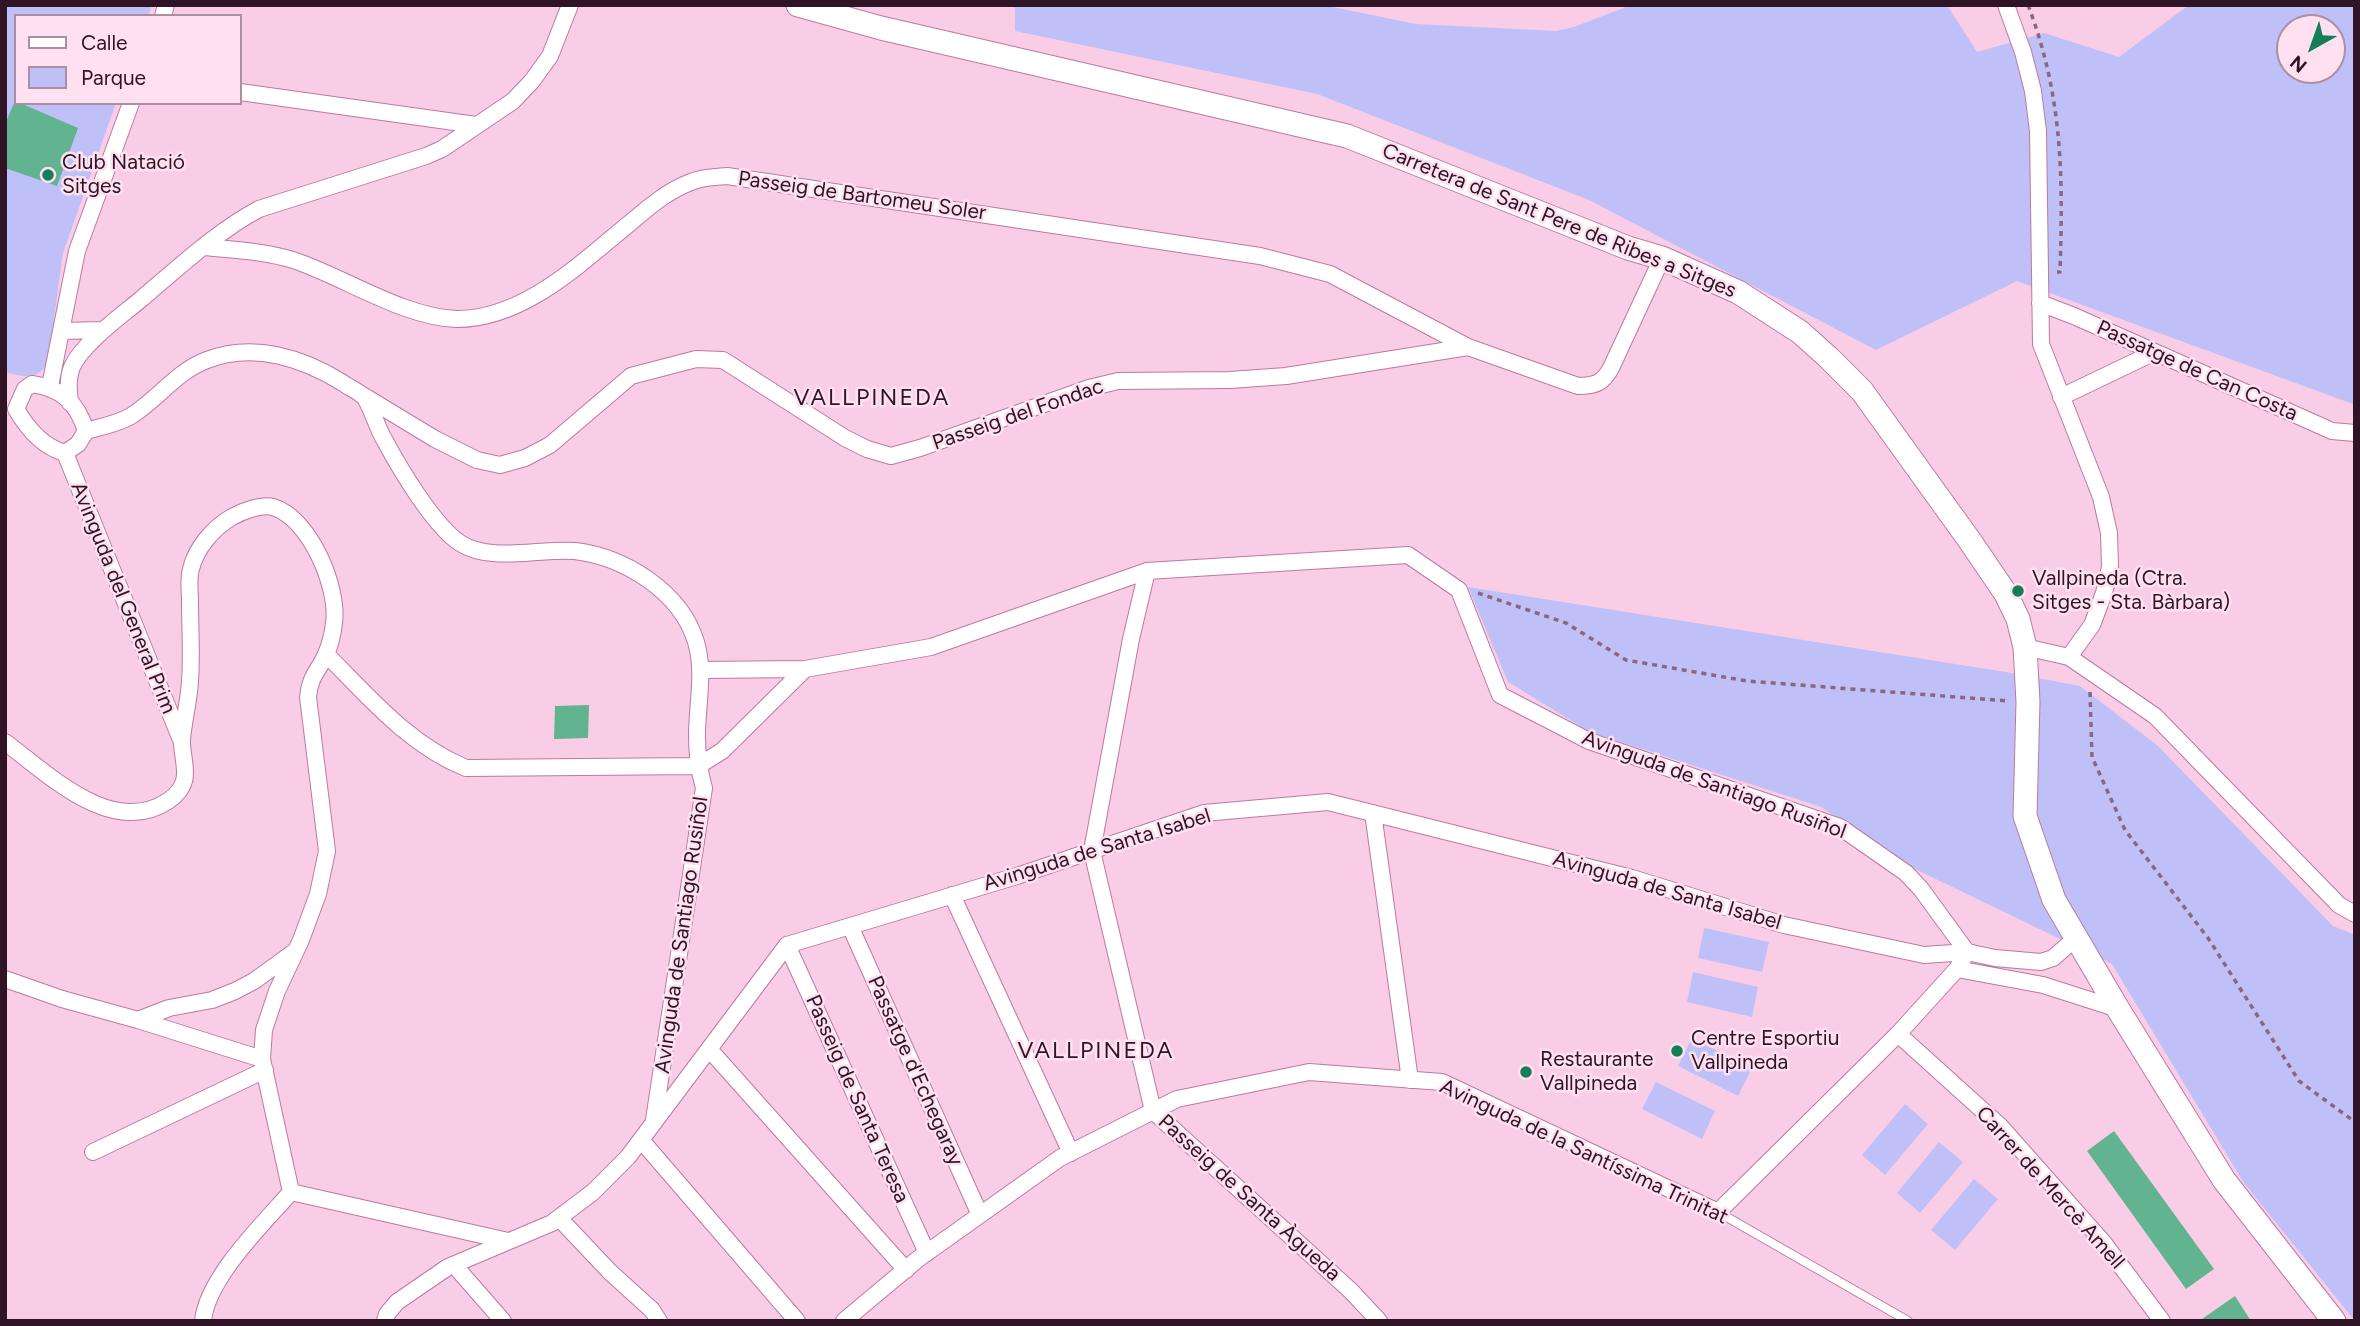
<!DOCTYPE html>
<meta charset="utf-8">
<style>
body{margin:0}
#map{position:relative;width:2360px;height:1326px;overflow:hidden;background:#facde7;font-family:Figtree,sans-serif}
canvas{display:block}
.frame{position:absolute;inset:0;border:7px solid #2e1425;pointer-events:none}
.legend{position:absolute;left:14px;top:14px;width:228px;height:91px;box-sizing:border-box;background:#fee0f1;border:2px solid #ab8e9f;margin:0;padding:9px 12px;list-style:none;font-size:21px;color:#2e1425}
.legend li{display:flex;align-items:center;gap:14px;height:35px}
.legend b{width:35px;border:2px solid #ab8e9f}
.north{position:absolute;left:2276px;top:14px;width:70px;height:70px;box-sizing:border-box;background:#fee0f1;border:2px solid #ab8e9f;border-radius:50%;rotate:220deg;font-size:19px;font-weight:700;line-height:28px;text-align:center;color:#2e1425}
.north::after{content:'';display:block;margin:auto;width:24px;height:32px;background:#157e59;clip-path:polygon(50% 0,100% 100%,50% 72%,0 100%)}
</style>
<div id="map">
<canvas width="2360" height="1326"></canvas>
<div class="frame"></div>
<ul class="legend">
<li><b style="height:9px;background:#fff"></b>Calle</li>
<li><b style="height:19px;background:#bfc0f8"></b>Parque</li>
</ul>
<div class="north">N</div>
</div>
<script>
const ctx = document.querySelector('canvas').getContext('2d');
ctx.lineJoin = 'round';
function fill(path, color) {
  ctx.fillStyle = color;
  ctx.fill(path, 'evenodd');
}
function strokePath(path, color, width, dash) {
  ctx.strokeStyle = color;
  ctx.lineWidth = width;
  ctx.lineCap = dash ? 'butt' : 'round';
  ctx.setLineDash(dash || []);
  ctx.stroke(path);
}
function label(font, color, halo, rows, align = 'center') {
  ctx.font = font + ' Figtree,sans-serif';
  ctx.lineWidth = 5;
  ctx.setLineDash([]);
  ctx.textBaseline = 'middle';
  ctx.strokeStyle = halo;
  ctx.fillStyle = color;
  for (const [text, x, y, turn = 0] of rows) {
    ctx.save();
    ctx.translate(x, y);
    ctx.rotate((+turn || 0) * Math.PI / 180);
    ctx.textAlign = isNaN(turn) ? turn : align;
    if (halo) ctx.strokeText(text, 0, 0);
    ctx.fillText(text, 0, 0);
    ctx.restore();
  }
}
fill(new Path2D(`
 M5,5H152L148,16H16V103H116L63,253L48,362C38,381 23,377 5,372Z
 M1015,5H1323L1416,24L1556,31L1574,27L1631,5H1947L1977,52L2044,33L2119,57L2189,5H2355V401L2353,404L2017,281L1876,350L1589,200L1317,94L1015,31ZM2290,28H2332V70H2290Z
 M1468,587L2006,672L2080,686L2158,746L2333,926L2355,935V1321L2244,1183L2112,964L1915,869L1821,807L1590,732L1508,682Z
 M1704,928L1769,942L1762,972L1698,958Z
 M1693,972L1758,987L1752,1017L1687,1002Z
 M1692,1038L1752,1068L1738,1096L1678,1066Z
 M1656,1082L1715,1111L1702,1139L1642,1109Z
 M1905,1104L1928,1124L1885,1175L1862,1155Z
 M1939,1142L1963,1162L1920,1213L1897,1193Z
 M1974,1179L1998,1199L1955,1250L1931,1230Z`), '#bfc0f8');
fill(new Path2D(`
 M15,101L16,103H20L78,128L57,186L5,168V124Z
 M589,705L588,738L554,739L555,706Z
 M2114,1131L2214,1269L2186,1289L2087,1151Z
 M2235,1296L2251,1321H2199Z`), '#61b48f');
const lane = new Path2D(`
 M1718,1212L1908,1321`);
const street = new Path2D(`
 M2006,5L2023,52L2033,91L2038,131L2041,344L2101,497L2109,533L2110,567L2104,593L2092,625L2069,657
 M163,16L166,5
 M240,92L476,125
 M204,247C232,250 265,251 293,260C342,276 405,318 457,319C524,319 581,263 630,223C649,207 667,191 691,182C702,177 715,177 727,176L1260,256L1330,274L1468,347
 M2040,303L2074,316L2332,431L2355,433
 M61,331L102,330
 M32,384C61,388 77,402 86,431L78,444L65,453C43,447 27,428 16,409L25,389Z
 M50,386L77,251L131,103
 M364,396L435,439L477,460L500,465L525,458L550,445L631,376L696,359L723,360L845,438L867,449L891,456L920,448L1089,388L1118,381L1230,380L1286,376L1468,347L1578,386C1595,386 1603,383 1611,368L1662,258
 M2061,397L2155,352
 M70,403C69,391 67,379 72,367C82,344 121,316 140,300C178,268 216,232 259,209L426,156L442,149L513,101L532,81L550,56L570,5
 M86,431C101,427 117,424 131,416C158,399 177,371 207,360C254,342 303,358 343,383C350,388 360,392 365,398C373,411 377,428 385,441C400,469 434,526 460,543C490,563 541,548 575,551C625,557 681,592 696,642C705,672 697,705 697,736C697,755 699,771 704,788L654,1120
 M65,453L181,740
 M1147,571L1131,639L1092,851L1153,1111L1351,1291L1379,1321
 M2025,647L2069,657L2155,716L2339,905L2355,914
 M326,654C369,697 409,745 466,768L698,766
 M700,670L805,669L931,647L1147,571L1408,555L1459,590L1500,695L1589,741L1840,827L1906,873L1921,889L1967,952
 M5,742C48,774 112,838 168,801C196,782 181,762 182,739C184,719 189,700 190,681C192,654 190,628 190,601C190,591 188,579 191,569C196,548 213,528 232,517C243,511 261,504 273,507C310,518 339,588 334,623C333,632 330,645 326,654C319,671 310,675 308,697L327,851L318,894L301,940L277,991L264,1030L262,1059L291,1192
 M698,766L722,751L805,669
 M1373,813L1410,1080
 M952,895L1071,1153
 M850,926L980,1215
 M787,945L927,1253
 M1957,969L2043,985L2118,1009
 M5,979L62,999L138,1020L262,1059
 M138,1020L169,1008L212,1000L235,991L254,981L294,952
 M1898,1034L2001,1127L2103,1242L2162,1321
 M709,1049L906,1270
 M641,1140L797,1321
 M93,1152L265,1070
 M291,1192L508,1241
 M559,1218L610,1272L652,1310L659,1321
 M454,1265L503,1321
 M203,1321C207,1278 263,1224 291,1192
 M385,1321L387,1314L397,1302L448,1267L552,1223L593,1192L628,1157L787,945L1017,876L1204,813L1328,802L1632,878L1784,925L1924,955L1967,952L1995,958L2041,962L2053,958L2076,938
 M844,1321L918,1259L1060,1158L1177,1099L1309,1072L1442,1082L1718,1212L1898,1034L1957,969L1967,952`);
const secondary = new Path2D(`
 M798,5L881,28L1347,136L1628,248L1662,258L1738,292L1800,332L1829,358L1862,391L1970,541L2006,594L2018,619L2025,647L2028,702L2025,816L2054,900L2118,1009L2224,1180L2334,1321`);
strokePath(lane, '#bc79a1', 10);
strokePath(street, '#bc79a1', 18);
strokePath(secondary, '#bc79a1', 25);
strokePath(new Path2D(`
 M2028,5C2063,97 2063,176 2060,272H2057
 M1478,593L1566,623L1626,660L1747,681L2009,701
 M2090,692L2092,757L2125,830L2208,938L2299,1081L2355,1122`), '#8a677c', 3.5, [5, 5]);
strokePath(lane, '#fff', 8);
strokePath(street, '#fff', 16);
strokePath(secondary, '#fff', 23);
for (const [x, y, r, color] of [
 [48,175,7,"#157e59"],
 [2018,591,7,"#157e59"],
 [1677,1051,7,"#157e59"],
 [1526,1072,7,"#157e59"]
]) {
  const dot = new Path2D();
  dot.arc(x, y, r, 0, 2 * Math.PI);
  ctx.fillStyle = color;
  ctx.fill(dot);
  strokePath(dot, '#fee0f1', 2.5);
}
label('21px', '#2e1425', '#fee0f1', [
 ["Club Natació",62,163],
 ["Sitges",62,187],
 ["Vallpineda (Ctra.",2032,579],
 ["Sitges - Sta. Bàrbara)",2032,603],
 ["Centre Esportiu",1691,1039],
 ["Vallpineda",1691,1063],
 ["Restaurante",1540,1060],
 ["Vallpineda",1540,1084]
], 'left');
label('21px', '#2e1425', '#fee0f1', [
 ["Passeig de Bartomeu Soler",862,196,8],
 ["Carretera de Sant Pere de Ribes a Sitges",1559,221,22],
 ["Passatge de Can Costa",2197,371,24],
 ["Passeig del Fondac",1018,415,-19],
 ["Avinguda del General Prim",123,598,68],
 ["Avinguda de Santiago Rusiñol",1714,785,20],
 ["Avinguda de Santa Isabel",1097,850,-17],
 ["Avinguda de Santa Isabel",1667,891,16],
 ["Avinguda de Santiago Rusiñol",682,935,-82],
 ["Passatge d'Echegaray",915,1071,66],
 ["Passeig de Santa Teresa",857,1099,66],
 ["Avinguda de la Santíssima Trinitat",1584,1152,25],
 ["Carrer de Mercè Amell",2050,1188,48],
 ["Passeig de Santa Àgueda",1249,1198,42]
]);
ctx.letterSpacing = '2px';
label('23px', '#2e1425', '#fee0f1', [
 ["VALLPINEDA",872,398],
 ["VALLPINEDA",1096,1051]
]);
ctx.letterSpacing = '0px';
</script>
